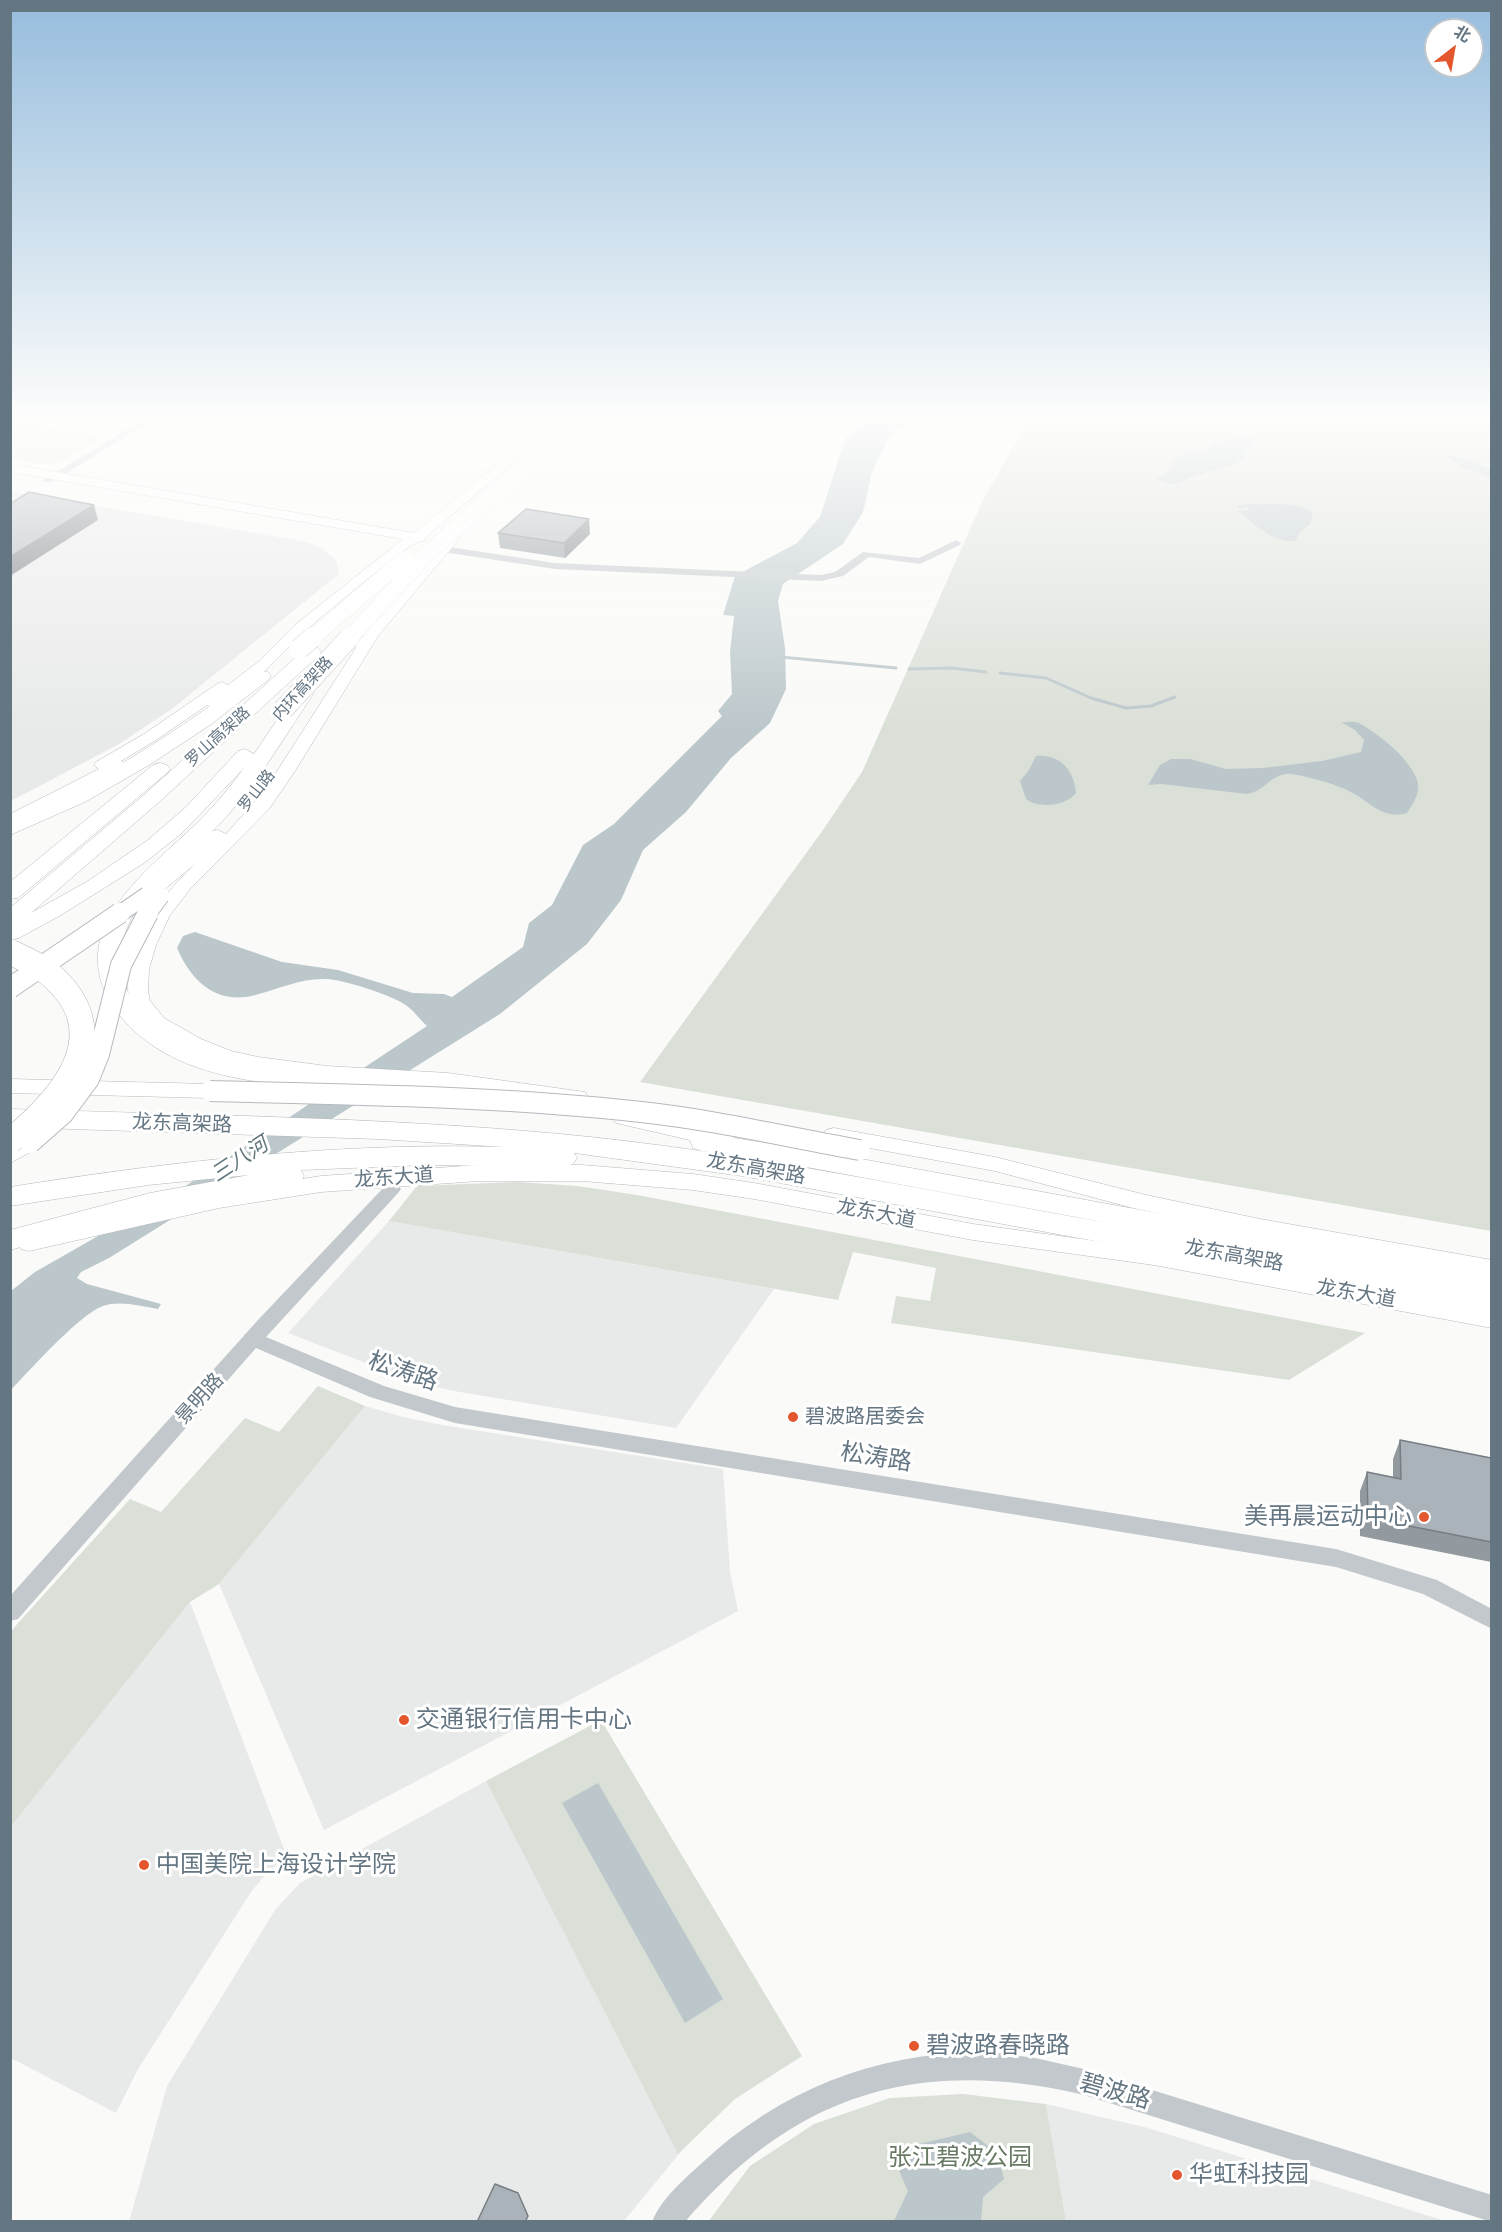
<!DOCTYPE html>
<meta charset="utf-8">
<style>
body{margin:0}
#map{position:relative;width:1502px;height:2232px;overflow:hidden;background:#fafaf8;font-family:Karla,"Noto Sans SC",sans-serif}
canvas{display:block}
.frame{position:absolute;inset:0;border:12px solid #657683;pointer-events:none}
.north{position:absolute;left:1424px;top:18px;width:60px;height:60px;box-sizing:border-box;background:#fff;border:2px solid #c1c8cd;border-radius:50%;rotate:31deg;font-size:16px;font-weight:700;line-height:24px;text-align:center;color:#657683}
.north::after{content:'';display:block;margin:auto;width:21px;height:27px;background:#e4572e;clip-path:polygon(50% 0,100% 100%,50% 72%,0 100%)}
</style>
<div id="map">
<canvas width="1502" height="2232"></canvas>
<div class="frame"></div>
<div class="north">北</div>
</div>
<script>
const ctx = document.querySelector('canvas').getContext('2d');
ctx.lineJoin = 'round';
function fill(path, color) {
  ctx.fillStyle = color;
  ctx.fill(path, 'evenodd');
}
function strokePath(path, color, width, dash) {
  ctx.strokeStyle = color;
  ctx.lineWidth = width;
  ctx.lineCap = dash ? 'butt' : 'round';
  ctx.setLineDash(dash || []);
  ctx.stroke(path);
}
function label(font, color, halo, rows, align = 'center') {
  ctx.font = font + ' Karla,"Noto Sans SC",sans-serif';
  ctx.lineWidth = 6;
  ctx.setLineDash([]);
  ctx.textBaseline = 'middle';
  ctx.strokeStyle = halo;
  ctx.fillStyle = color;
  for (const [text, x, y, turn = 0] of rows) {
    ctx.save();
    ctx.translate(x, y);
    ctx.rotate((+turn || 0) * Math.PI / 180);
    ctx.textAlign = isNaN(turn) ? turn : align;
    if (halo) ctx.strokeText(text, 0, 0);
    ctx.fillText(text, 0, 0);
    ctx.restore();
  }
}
fill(new Path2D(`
 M11,422L104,437L61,463L40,464L11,459Z
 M10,491L302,541L322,548L336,560L339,574L173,708L119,744L11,801Z
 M389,1221L774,1289L676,1428L454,1391L412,1381L288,1333Z
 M365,1406L403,1417L442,1425L723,1469L730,1572L738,1611L324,1830L219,1584Z
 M190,1602L287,1857L267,1873L251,1892L138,2069L116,2113L11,2058L10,1826Z
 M486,1781L683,2149L624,2221L129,2222L167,2086L275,1910L300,1883Z
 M1046,2104L1148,2128L1445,2221H1066Z`), '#e8e9e9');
fill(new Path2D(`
 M1029,420H1491V1231L640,1082L823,830L862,772L983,500Z
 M517,1182L577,1186L637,1195L1365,1333L1289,1380L891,1323L896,1296L930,1301L936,1268L853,1252L838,1300L389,1221L417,1186Z
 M318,1386L365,1406L219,1584L190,1602L11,1826V1631L130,1499L161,1512L245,1418L279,1432Z
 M601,1720L802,2056L735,2099L678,2154L486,1781Z
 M963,2094L1046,2104L1066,2221L708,2222L750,2166L814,2124L890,2098Z`), '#dadfd7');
fill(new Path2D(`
 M868,420H909L890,435L872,472L863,512L843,544L783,584L778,601L785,648L786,689L770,723L731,758L686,812L643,850L621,900L587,944L500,1014L109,1258L81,1272L77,1278L87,1284L161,1304L158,1309C142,1306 118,1300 103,1306C80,1314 30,1370 11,1390V1291L35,1272L184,1187L427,1026C420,1020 413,1009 404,1004C388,994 345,980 326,979C302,978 281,988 259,994C219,1007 192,983 177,948L183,936L195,932L282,962L338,970L413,993L444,994L452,997L523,947L529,923L552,905L583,845L614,824L722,716L718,711L732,694L730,652L734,616L723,615L735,576L797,543L820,517L845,439Z
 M1245,436L1256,440L1248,449L1245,459C1228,468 1211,470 1192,477C1186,479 1182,483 1175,484C1168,484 1162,482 1157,479L1173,468L1175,459L1188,453L1206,451L1214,442Z
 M1450,456L1465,459L1491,469V478L1462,467L1447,457Z
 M1247,504C1262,505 1307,500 1313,515L1310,524L1301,531L1295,541C1272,543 1256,525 1238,511L1251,510L1246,507L1238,508L1236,506Z
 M1341,722C1346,722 1355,721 1359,723C1379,734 1412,760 1418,783C1420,794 1412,805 1407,813C1381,820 1370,801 1349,791C1335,784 1307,776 1291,774C1272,772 1265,792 1247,794L1161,784L1148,785L1160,765L1171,759H1190L1226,769L1263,768L1322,761L1361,752L1364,740L1355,730Z
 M1036,756C1060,754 1074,770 1076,793C1065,806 1040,809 1026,799L1020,781L1029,770Z
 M598,1783L723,1999L685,2023L562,1803Z
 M970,2132L997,2153L1004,2179L983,2197L981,2221H894L908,2191L890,2151Z`), '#bbc7cb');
strokePath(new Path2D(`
 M1488,420L1492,423`), '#bbc7cb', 2);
strokePath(new Path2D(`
 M781,657L896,668
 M909,669L952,668L986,672
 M1000,673L1046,678L1091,698L1126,708L1151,706L1175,697`), '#bbc7cb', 3);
const major = new Path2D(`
 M550,420H563L426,537L425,541L418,542L404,550L361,584L306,630L268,668L219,707L214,709L207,705L156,740L121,761L127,765L125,768L10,826V814L99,769L94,765L96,762L144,734L217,684L222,682L228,685L258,662L296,624L403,539L10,472V464L414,533Z
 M452,535L459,539L378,636L295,771L269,809L190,889L170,915L156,945L149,969L148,991L150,1001L164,1018L201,1039L231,1051L258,1057L327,1066L448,1073L585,1092L588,1097L585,1102L578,1104C528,1098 479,1089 429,1085C341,1078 248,1083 169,1038C154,1029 136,1018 130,1001C126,987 129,973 132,960C142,921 168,890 196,863L153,899H141L138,895L141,891L212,831L218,830L226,834L265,790L356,648L355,646L357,643L447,536Z
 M10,1079L210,1084L217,1086L220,1091L217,1096L210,1098L10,1093Z
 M834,1128L995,1157L1146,1195L1260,1219L1492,1260V1277L1260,1235L1133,1208L995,1171L826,1140L823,1135L826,1130Z
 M30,1136L38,1138L41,1143L38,1148L10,1163V1146Z
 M479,1165H582L693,1174L754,1183L973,1224L1154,1249L1492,1310V1328L1154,1265L973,1240L754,1199L693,1190L582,1181H479L321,1192L219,1208L29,1251L21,1249L18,1243L21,1237L29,1235L219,1192L321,1176Z`);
const highway = new Path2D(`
 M558,420H573L532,456H522L520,453L522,450Z
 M312,647L318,648L321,652L318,656L158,803L31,913L88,881L148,840L186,807L238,751L245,749L254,754L298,689H312L314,693C286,734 261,778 228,815C197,849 156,876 132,917C121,937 118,960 124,982C129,999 141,1011 154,1022C216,1072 297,1069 374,1074C404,1076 434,1079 464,1083L473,1085L477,1091L473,1097L464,1099C434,1095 404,1092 374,1090C286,1085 168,1088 112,1005C96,981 93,950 106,924C127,881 167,853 200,820C216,804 230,787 244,768L182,833L144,863L61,915L19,938L10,940V908L144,795L306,648Z
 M262,671L268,672L271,676L268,680L210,725L149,765L85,802L10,835V821C99,782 179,731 256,672Z
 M160,763L167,765L170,769L167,773L18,898L10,899V882L153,765Z
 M625,1108L721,1129L730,1132L734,1138L812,1150L1492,1274V1314L742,1176L574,1153L577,1158L573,1164L564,1167L425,1165L301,1170L304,1176L300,1183L291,1185L150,1211L10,1250V1230L150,1193L249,1175L148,1185L10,1206V1187C174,1161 340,1142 505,1147L378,1139L10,1127V1109C194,1115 377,1117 560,1134C744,1151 926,1191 1108,1223L812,1168L702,1151L693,1148L690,1140L616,1123L612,1117L616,1111Z`);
strokePath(major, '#b5babe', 1);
strokePath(highway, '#b4b9bd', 1);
fill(new Path2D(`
 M142,420H153L50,483L42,481Z
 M956,540L961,543L960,545L920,564L869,557L843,576L821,581L555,569L443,552L438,549L443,546L555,563L821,575L835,572L863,552L919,558Z
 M392,1183L398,1185L401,1189L398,1193L266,1337L384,1386L455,1407L1336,1549L1437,1580L1492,1609V1629L1423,1594L1336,1567L455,1423L370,1397L256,1348L18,1619L10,1621V1596L258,1320L386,1185Z
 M998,2053L1035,2058L1084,2069L1492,2195V2222L1084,2095C920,2056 795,2093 685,2222H652C661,2199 684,2179 702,2163C783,2087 887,2048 998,2053Z`), '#c3c8cc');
fill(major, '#fff');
fill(highway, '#fff');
const majorBridgeFar1 = new Path2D(`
 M118,915L147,895
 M147,915L161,896`);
const majorBridge = new Path2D(`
 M10,988L120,913
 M210,1091C354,1095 498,1096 641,1112C715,1120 787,1137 860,1150
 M30,1143L63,1114L89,1079L99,1054L121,965L148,913`);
const highwayBridgeFar2 = new Path2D(`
 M310,640L404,559
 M348,640L426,555L577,420`);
const highwayBridgeFar1 = new Path2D(`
 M299,649L312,638
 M283,710L349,638`);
const highwayBridge = new Path2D(`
 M10,952C22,958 36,963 47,972C120,1031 65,1096 10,1141`);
strokePath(majorBridgeFar1, '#b5babe', 18, []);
strokePath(majorBridge, '#b5babe', 22, []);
strokePath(highwayBridgeFar2, '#b4b9bd', 16, []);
strokePath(highwayBridgeFar1, '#b4b9bd', 21, []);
strokePath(highwayBridge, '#b4b9bd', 26, []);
strokePath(majorBridgeFar1, '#fff', 16);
strokePath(majorBridge, '#fff', 20);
strokePath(highwayBridgeFar2, '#fff', 16);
strokePath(highwayBridgeFar1, '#fff', 20);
strokePath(highwayBridge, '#fff', 25);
fill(new Path2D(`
 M498,533L590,534L565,558L500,548Z
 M1400,1440L1491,1458V1562L1360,1536V1491L1367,1472L1393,1477V1459Z`), '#929a9f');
fill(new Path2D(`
 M94,505L98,520L10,576V557Z
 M589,519L590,534L565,558L564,543Z`), '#777d82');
const building = new Path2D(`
 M29,492L94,505L10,557V504Z
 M526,509L589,519L564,543L498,533Z
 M1400,1440L1491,1458V1542L1368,1518L1367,1472L1401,1479Z
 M495,2184L518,2193L528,2216L525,2222H477Z`);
fill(building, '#aab3b9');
strokePath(building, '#777d82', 1.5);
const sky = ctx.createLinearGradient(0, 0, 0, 732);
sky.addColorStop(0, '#96bcdc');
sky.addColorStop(0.57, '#fdfdfc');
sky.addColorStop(1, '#fdfdfc00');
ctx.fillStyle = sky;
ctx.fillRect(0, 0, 1502, 732);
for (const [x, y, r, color] of [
 [793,1417,6,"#e4572e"],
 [1424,1517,6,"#e4572e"],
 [404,1720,6,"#e4572e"],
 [144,1865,6,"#e4572e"],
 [914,2046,6,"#e4572e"],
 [1177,2175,6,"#e4572e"]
]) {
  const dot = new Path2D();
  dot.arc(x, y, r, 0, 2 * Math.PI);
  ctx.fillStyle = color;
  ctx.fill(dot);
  strokePath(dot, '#fff', 2);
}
label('16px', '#657683', '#fff', [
 ["内环高架路",303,689,-48],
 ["罗山高架路",218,737,-42],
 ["罗山路",257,791,-52]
]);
label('20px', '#657683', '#fff', [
 ["龙东高架路",182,1124,2],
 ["龙东高架路",756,1169,10],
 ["龙东大道",394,1178,-4],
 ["龙东大道",876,1214,11],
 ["龙东高架路",1234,1256,10],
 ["龙东大道",1356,1294,10],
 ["景明路",200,1399,-48]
]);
label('20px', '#657683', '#fff', [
 ["碧波路居委会",805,1417]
], 'left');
label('italic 21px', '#60757c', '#fff', [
 ["三八河",240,1160,-33]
]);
label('24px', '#657683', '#fff', [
 ["松涛路",403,1372,19],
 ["松涛路",876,1458,9],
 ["碧波路",1115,2092,16]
]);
label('24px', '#657683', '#fff', [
 ["美再晨运动中心",1412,1517,"right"],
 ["交通银行信用卡中心",416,1720],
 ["中国美院上海设计学院",156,1865],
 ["碧波路春晓路",926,2046],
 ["华虹科技园",1189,2175]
], 'left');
label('24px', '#687a64', '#fff', [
 ["张江碧波公园",960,2158]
]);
</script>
